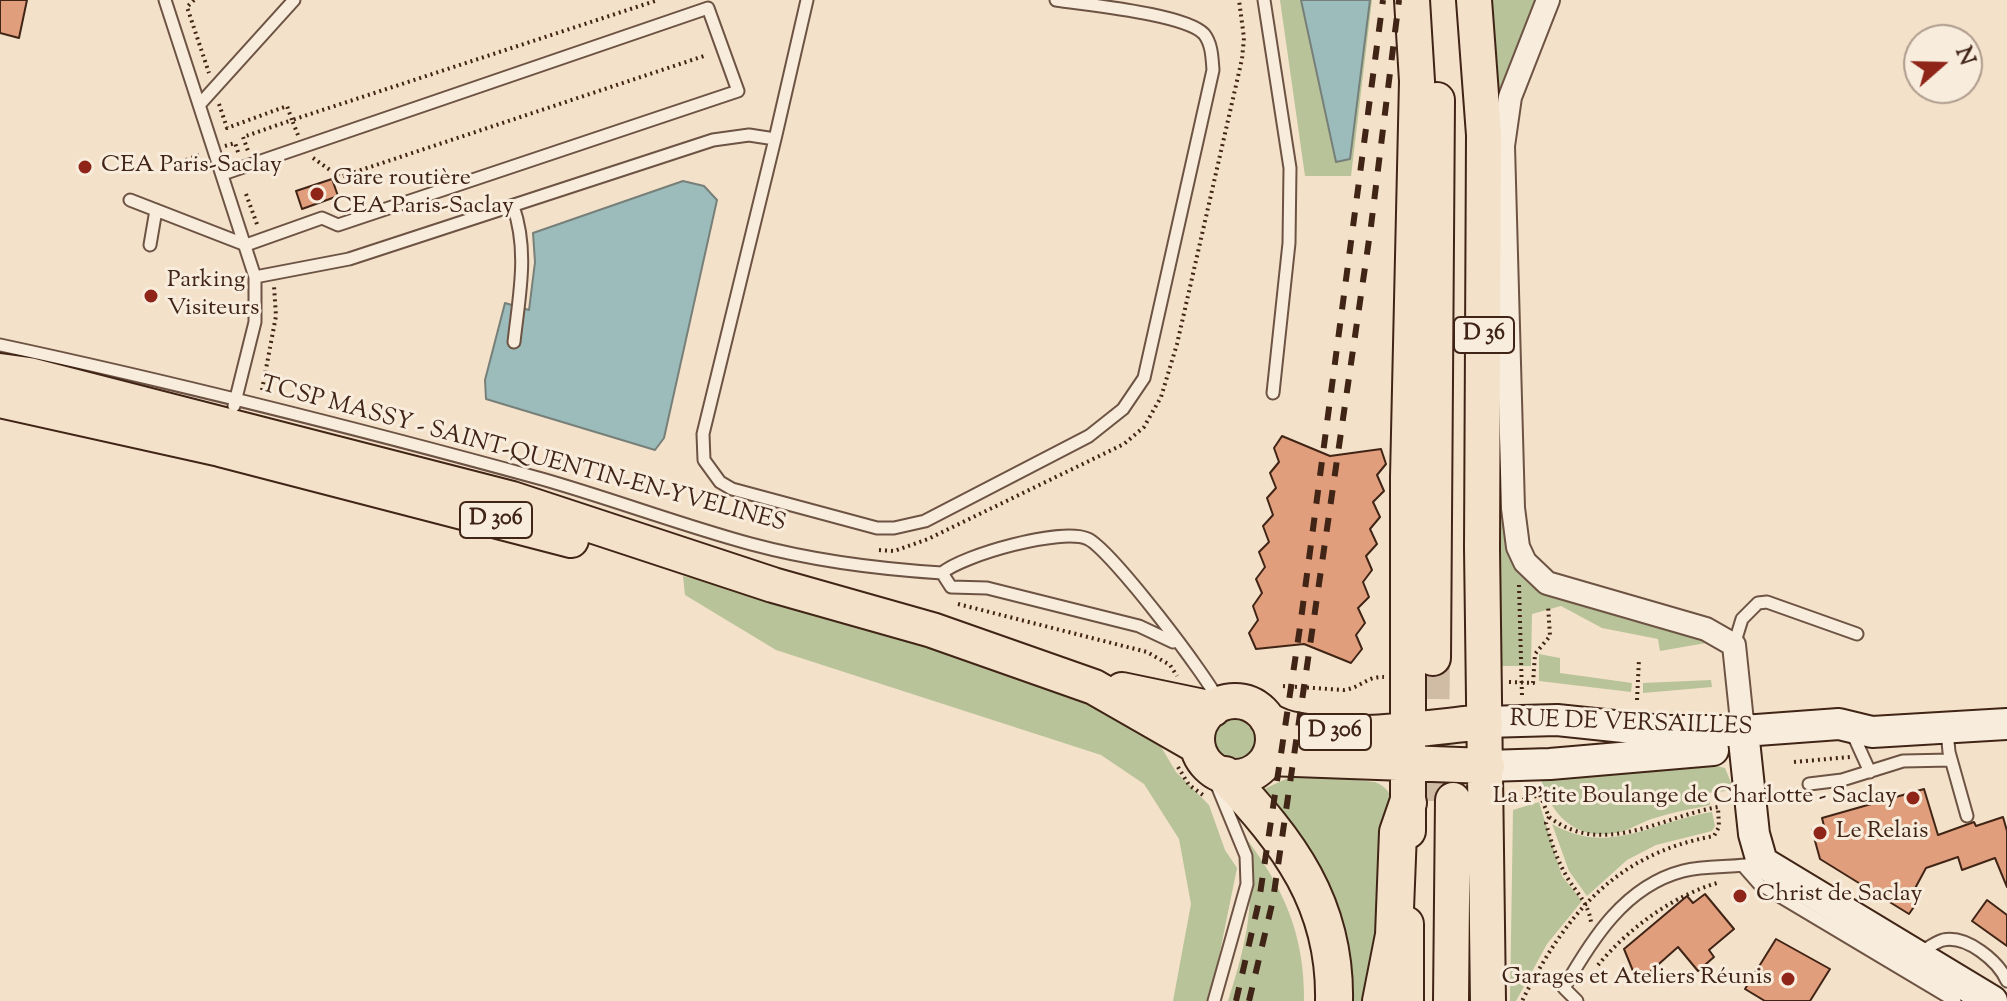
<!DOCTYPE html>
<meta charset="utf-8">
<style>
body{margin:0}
#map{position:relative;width:2007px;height:1001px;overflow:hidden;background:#f4e1c9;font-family:"Sorts Mill Goudy",serif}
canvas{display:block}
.north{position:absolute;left:1903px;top:24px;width:80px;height:80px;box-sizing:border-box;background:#f8ecdc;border:2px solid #ae9c8d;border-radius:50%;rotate:70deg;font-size:22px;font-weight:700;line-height:32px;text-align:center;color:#402416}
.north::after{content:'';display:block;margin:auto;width:28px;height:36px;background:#8f2418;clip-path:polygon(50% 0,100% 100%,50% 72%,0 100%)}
</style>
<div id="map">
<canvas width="2007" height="1001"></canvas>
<div class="north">N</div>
</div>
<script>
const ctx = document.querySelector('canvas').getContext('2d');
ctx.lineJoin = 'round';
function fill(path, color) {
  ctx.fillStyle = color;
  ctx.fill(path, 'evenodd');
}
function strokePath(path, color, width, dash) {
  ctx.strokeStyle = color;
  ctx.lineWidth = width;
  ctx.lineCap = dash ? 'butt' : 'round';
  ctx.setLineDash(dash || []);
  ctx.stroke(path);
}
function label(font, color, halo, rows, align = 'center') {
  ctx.font = font + ' "Sorts Mill Goudy",serif';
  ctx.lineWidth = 6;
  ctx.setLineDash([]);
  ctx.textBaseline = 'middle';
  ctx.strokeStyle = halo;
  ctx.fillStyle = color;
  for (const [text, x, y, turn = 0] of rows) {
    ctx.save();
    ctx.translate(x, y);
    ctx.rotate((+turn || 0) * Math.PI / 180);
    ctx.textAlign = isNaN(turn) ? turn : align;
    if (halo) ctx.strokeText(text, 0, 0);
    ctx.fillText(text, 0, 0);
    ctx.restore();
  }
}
fill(new Path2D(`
 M1280,0H1372L1351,176H1305Z
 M1491,0H1539L1496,103Z
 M1504,428L1505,545L1515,564L1707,638L1706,643L1660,651L1658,639L1602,628L1561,606L1532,614L1531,666H1492L1491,429Z
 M683,576L831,613L1120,716L1154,735L1176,772L1209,805L1225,850L1237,868L1210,1001H1173L1191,904L1179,839L1144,784L1101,755L776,650L685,595Z
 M1539,654L1560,658V673L1632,683L1631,692L1539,681Z
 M1711,680L1712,687L1643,693V683Z
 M1212 739a24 24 0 1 1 48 0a24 24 0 1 1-48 0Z
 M1702,762L1725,768L1734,790L1708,793L1710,805C1692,809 1673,812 1655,818C1643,821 1632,829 1620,832C1576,843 1549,814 1540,775Z
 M1297,774L1375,782C1390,788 1392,797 1394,813L1367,1001H1341L1255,793Z
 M1539,802L1562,876L1582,901L1547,944L1516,1001H1510L1513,810Z
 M1712,812L1715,826L1712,831L1656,845L1627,860L1587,896L1569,871L1552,824C1610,857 1653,821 1712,812Z
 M1245,837C1284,888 1305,936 1304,1001H1228C1247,942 1257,898 1245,837Z`), '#b8c399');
const water = new Path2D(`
 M1301,0H1370L1350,159L1336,162Z
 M683,181L704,186L717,200L664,438L655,450L486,399L485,380L505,303L529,310L535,262L533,233Z`);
fill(water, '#9cbcbb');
strokePath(water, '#777f79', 2);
const building = new Path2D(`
 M0,0H27L19,38L0,33Z
 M332,179L338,196L302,209L296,191Z
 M1282,436L1330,456L1381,449L1386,464L1377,475L1384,491L1373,502L1380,517L1370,529L1377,544L1366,556L1372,570L1363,582L1369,597L1358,608L1365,623L1356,635L1362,649L1351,663L1304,644L1256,649L1249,633L1258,620L1253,606L1262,593L1256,579L1265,567L1259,552L1269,542L1263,526L1273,515L1267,498L1276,488L1270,473L1279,462L1274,448Z
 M1924,789L1938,835L1974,822L1976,826L2003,817L2007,831V887L1995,858L1962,870L1958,857L1926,868L1912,894L1920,898L1909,914L1820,859L1812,830L1824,826L1822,818Z
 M1705,894L1734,929L1709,950L1714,957L1698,971L1678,947L1643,978L1633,971L1624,949L1687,896L1693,903Z
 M1987,900L2007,915V946L1972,921Z
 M1776,939L1830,969L1810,1001H1765L1745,989Z`);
fill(building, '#e09e7c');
strokePath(building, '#402416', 2);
strokePath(new Path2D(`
 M1431,801L1433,658`), '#d0bba5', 34, [34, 17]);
const service = new Path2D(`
 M165,0L255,277V322L234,406
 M1264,0L1290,168L1289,243L1273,393
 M200,104L294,0
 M775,139L807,0
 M130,200L246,245L322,218L338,225L738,91L708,8L223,174
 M513,206C529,251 519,296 514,342
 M150,245L156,210
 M255,277L349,259L713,140L749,135L775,139L703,434L704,460L720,482L732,489L877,528H894L925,521L1089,436L1123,409L1144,378L1213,70C1212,58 1212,44 1204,34C1185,14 1088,5 1056,0
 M0,345C182,384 363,430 542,479C612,499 681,525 751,544C814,561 878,569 942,573
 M942,573C963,555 1062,527 1088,539C1111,550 1209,678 1221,705
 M942,573L951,587L987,588L1139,626L1173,642
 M1734,645L1742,619L1758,603L1767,602L1857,634
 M1947,731L1949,752L1967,816
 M1855,739L1870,772
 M1209,766L1246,856L1247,884L1214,1001
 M1809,784L1842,780L1903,761L1951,760
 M1744,867L1759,884L1955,1001
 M1920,953C1927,949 1935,942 1943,940C1967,935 1998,961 2007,981
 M1577,1001L1564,988C1592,939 1625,886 1683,871C1710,864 1736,869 1762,862`);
const minor = new Path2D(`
 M1548,0L1510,97L1503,146L1513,508L1518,547L1525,562L1547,583L1706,629L1734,645L1743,731`);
const secondary = new Path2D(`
 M1485,722L1557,720L1662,731H1743L1839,724L1872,732L2007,724
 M1743,731L1754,834L1762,862L1992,1001
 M1487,766L1550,764L1713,750`);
const primary = new Path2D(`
 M1474,0L1484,135L1482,548L1488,1001
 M0,371L29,375L512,499L773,585L932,630L1094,687L1197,746
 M0,400L220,449L571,540
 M1433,658L1437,100
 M1122,690L1213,709
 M1197 739a38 38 0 1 1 76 0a38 38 0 1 1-76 0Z
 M1267,719C1306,748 1435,726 1485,722
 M1268,758L1487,766
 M1408,831V477L1417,81L1412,0
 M1406,1001V924
 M1451,1001L1453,800`);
const trunk = new Path2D(`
 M1225,775C1289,842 1336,904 1334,1001
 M1381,1001L1394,935L1398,832L1408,803`);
strokePath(service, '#6d5343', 15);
strokePath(minor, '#6d5343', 26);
strokePath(secondary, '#402416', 34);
strokePath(primary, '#402416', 38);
strokePath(trunk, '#402416', 40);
strokePath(new Path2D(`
 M194,0L187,7L209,73
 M219,104L227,128L287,106L292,120L243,137L248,151
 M298,135L292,120L658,0
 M225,146L235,143L239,155
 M313,158L340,177L707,55
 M186,160L202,154
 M246,194L258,227
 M262,390L276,316L274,286
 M879,550L894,551L928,539L1124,444L1144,427L1161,397L1177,344L1242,59L1244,38L1239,0
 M1519,585L1522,696
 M958,604L1147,652L1170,665L1177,676
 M1509,682L1533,683L1535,654L1550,636L1548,605
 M1283,686L1344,690C1360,688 1367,676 1384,677
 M1637,700L1639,659
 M1794,762L1850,757
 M1178,767L1189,785L1203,795
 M1511,803L1540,795L1549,817C1603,858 1660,817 1718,807L1719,827L1714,836C1615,854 1566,914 1522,1001
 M1549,817L1546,823C1551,842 1557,860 1567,877C1577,894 1588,902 1591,922
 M1598,965C1629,928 1671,897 1717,883`), '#402416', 4, [2, 4]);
strokePath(service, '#f8ecdc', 11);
strokePath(minor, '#f8ecdc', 22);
strokePath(secondary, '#f8ecdc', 30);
strokePath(primary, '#f4e1c9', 34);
strokePath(trunk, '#f4e1c9', 36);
strokePath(new Path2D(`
 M1236,1001L1259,901L1300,627L1383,0
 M1249,1001L1273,900L1371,226L1399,0`), '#402416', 6, [14, 14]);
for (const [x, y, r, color] of [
 [85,167,8,"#8f2418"],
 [317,194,8,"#8f2418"],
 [151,296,8,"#8f2418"],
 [1913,798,8,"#8f2418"],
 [1820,833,8,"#8f2418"],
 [1740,896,8,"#8f2418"],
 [1788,979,8,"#8f2418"]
]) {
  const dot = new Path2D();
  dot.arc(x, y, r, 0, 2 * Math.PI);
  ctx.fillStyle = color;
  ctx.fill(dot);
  strokePath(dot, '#f8ecdc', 3);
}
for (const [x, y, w] of [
 [1484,335,60],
 [496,520,72],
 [1335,732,72]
]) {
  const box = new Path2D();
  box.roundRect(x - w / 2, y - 18, w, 36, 6);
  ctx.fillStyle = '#f8ecdc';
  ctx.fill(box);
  strokePath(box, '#402416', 2);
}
label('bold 22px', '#402416', null, [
 ["D 36",1484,335],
 ["D 306",496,520],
 ["D 306",1335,732]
]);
label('24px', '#402416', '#f8ecdc', [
 ["CEA Paris-Saclay",101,167],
 ["Gare routière",333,180],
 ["CEA Paris-Saclay",333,208],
 ["Parking",167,282],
 ["Visiteurs",167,310],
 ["La P'tite Boulange de Charlotte - Saclay",1897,798,"right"],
 ["Le Relais",1836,833],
 ["Christ de Saclay",1756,896],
 ["Garages et Ateliers Réunis",1772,979,"right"]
], 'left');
label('24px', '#402416', '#f8ecdc', [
 ["TCSP MASSY - SAINT-QUENTIN-EN-YVELINES",523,456,15],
 ["RUE DE VERSAILLES",1631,725,2]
]);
</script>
